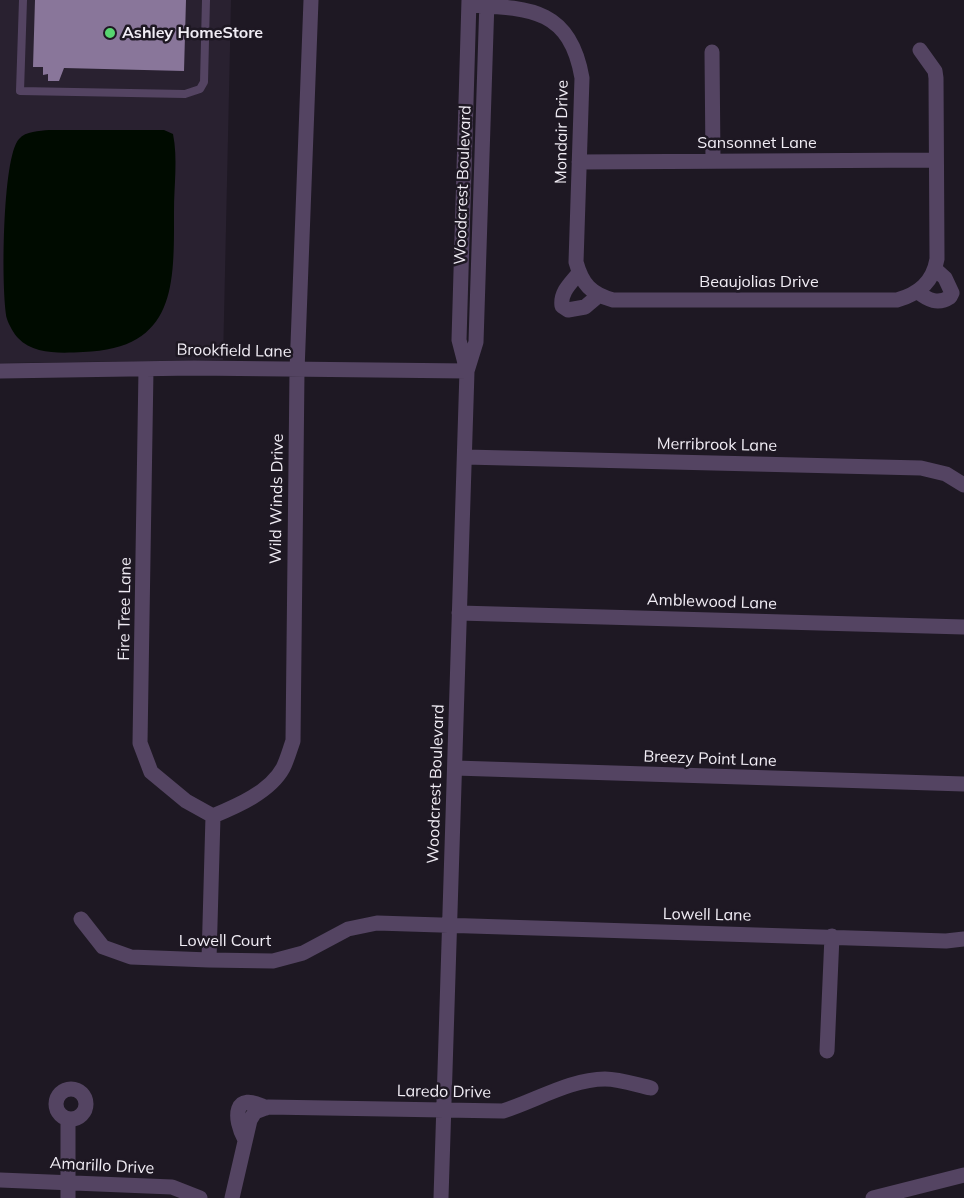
<!DOCTYPE html>
<style>
body{margin:0}
canvas{display:block;background:#1e1823}
</style>
<canvas width="964" height="1198"></canvas>
<script>
const ctx = document.querySelector('canvas').getContext('2d');
ctx.lineJoin = 'round';
function fill(path, color) {
  ctx.fillStyle = color;
  ctx.fill(path, 'evenodd');
}
function strokePath(path, color, width, dash) {
  ctx.strokeStyle = color;
  ctx.lineWidth = width;
  ctx.lineCap = dash ? 'butt' : 'round';
  ctx.setLineDash(dash || []);
  ctx.stroke(path);
}
function label(font, color, halo, rows, align = 'center') {
  ctx.font = font + ' Mulish,sans-serif';
  ctx.lineWidth = 5;
  ctx.setLineDash([]);
  ctx.textBaseline = 'middle';
  ctx.strokeStyle = halo;
  ctx.fillStyle = color;
  for (const [text, x, y, turn = 0] of rows) {
    ctx.save();
    ctx.translate(x, y);
    ctx.rotate((+turn || 0) * Math.PI / 180);
    ctx.textAlign = isNaN(turn) ? turn : align;
    if (halo) ctx.strokeText(text, 0, 0);
    ctx.fillText(text, 0, 0);
    ctx.restore();
  }
}
fill(new Path2D(`
 M0,0H231L223,360L0,363Z`), '#292130');
fill(new Path2D(`
 M49,130H164L173,134C178,158 174,186 174,211C174,284 177,349 83,352C62,353 34,355 18,338C14,334 9,325 7,319C1,292 2,157 19,139C26,131 39,131 49,130Z`), '#000b00');
fill(new Path2D(`
 M35,0H186L184,71L64,68L59,81H48V74L43,75V67H33Z`), '#89769a');
strokePath(new Path2D(`
 M23,0L20,91L185,94L200,89L204,82L206,0`), '#544462', 8);
strokePath(new Path2D(`
 M469,5C529,8 570,8 582,78L576,262C582,284 591,294 613,300H897C919,294 933,282 937,259L936,78L935,71L920,50
 M712,52L713,161
 M579,162L936,160
 M579,273C571,283 560,292 562,306L568,310L585,307L598,296
 M918,292C928,300 938,305 950,297L952,293L945,278L935,269
 M146,369L140,743L151,772L186,801L213,816
 M0,371L194,368L467,371
 M467,371L459,340L469,0
 M465,457L921,468L946,474L964,485
 M459,613L964,627
 M455,768L964,784
 M81,919L103,947L131,957L209,960L273,961L303,953L348,929L377,923L946,941L964,939
 M209,960L213,816C237,806 270,792 283,768C287,760 290,749 293,741L297,371L311,0
 M827,1051L832,936
 M56 1104a15 15 0 1 1 30 0a15 15 0 1 1-30 0Z
 M68,1119V1198
 M245,1140C233,1118 233,1090 266,1108
 M0,1180L172,1187L200,1198
 M232,1198L250,1120L255,1112L268,1107L503,1111C535,1101 571,1079 605,1079C620,1079 637,1085 651,1088
 M441,1198L467,371L476,342L487,0
 M873,1198L964,1175`), '#544462', 15);
for (const [x, y, r, color] of [
 [110,33,6,"#57d570"]
]) {
  const dot = new Path2D();
  dot.arc(x, y, r, 0, 2 * Math.PI);
  ctx.fillStyle = color;
  ctx.fill(dot);
  strokePath(dot, '#1e1823', 2);
}
label('bold 16px', '#f1edf5', '#1e1823', [
 ["Ashley HomeStore",122,33]
], 'left');
label('16px', '#f1edf5', '#1e1823', [
 ["Mondair Drive",562,132,-89],
 ["Sansonnet Lane",757,143],
 ["Woodcrest Boulevard",463,185,-88],
 ["Beaujolias Drive",759,282],
 ["Brookfield Lane",234,351,1],
 ["Merribrook Lane",717,445,1],
 ["Wild Winds Drive",277,499,-89],
 ["Amblewood Lane",712,602,2],
 ["Fire Tree Lane",125,609,-89],
 ["Breezy Point Lane",710,759,2],
 ["Woodcrest Boulevard",436,784,-88],
 ["Lowell Lane",707,915,1],
 ["Lowell Court",225,941],
 ["Laredo Drive",444,1092,1],
 ["Amarillo Drive",102,1166,3]
]);
</script>
